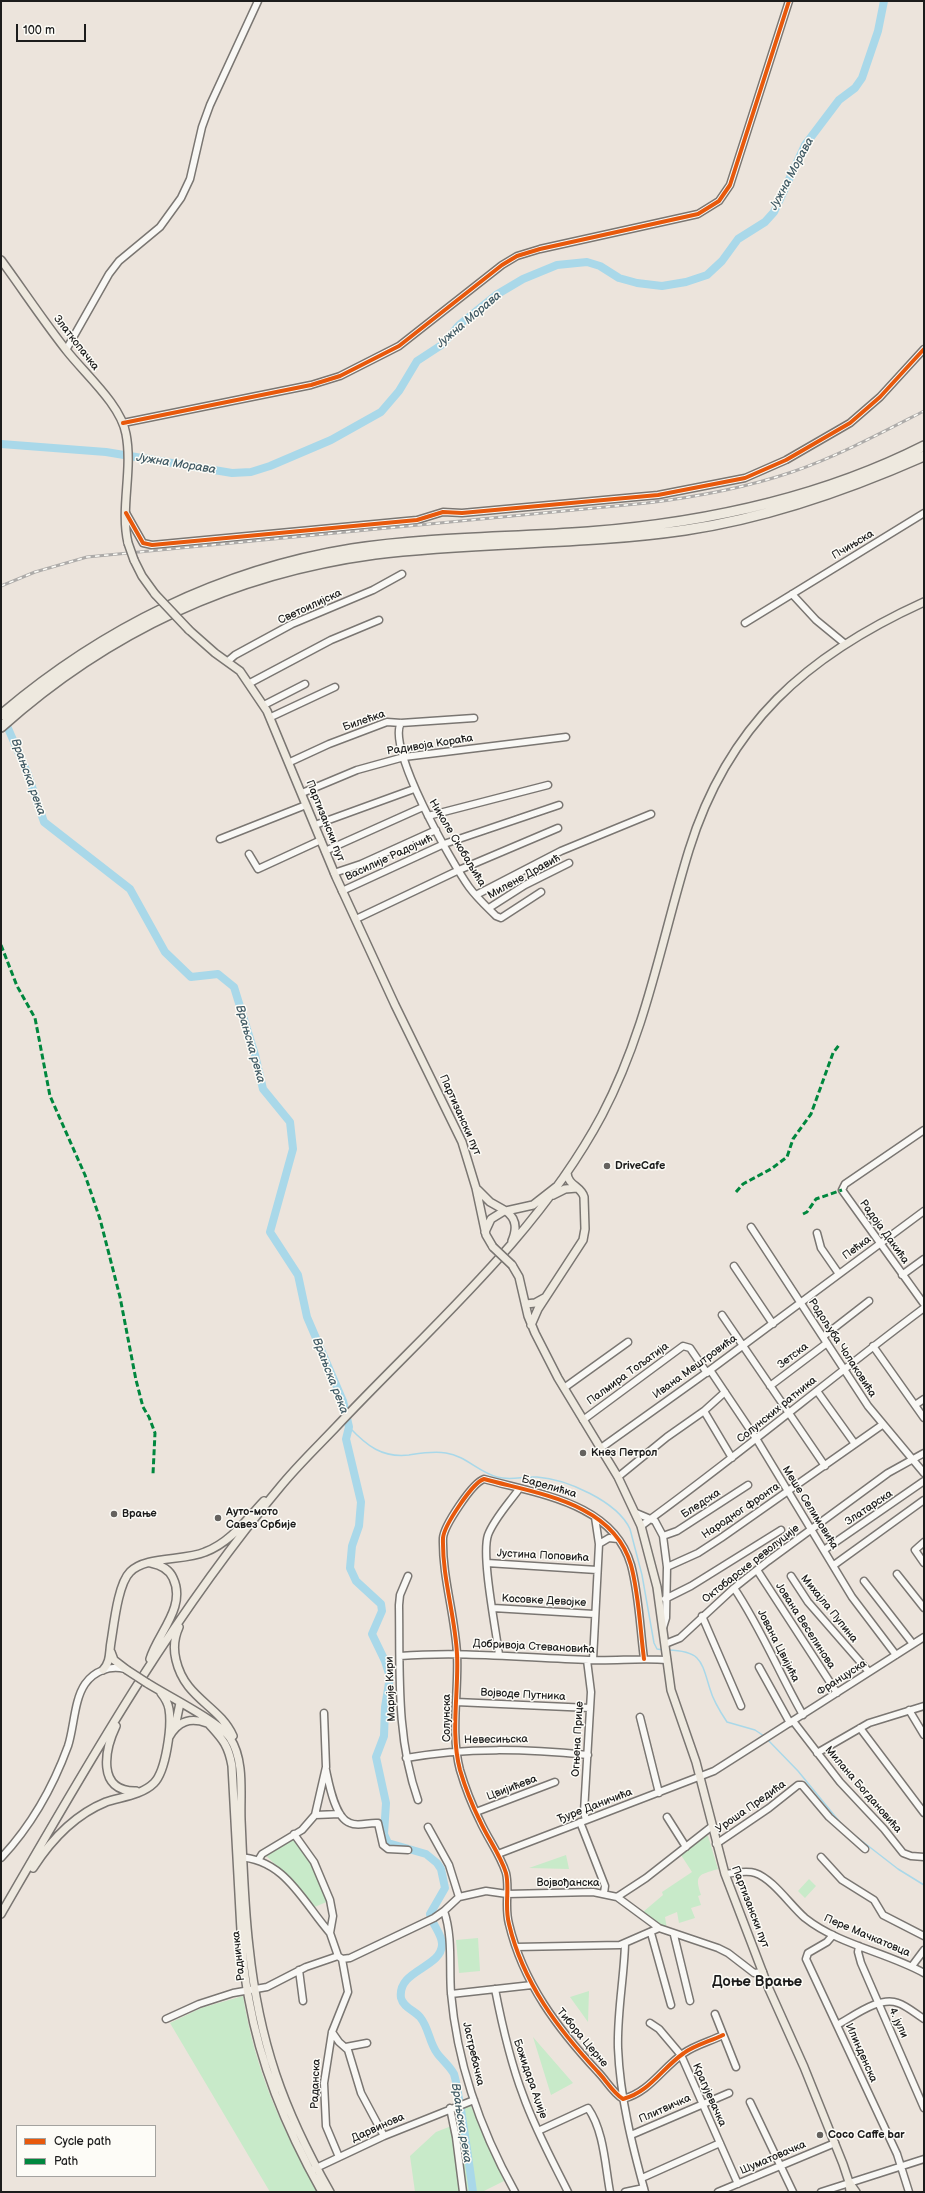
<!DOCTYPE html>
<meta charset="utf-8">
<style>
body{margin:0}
#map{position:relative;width:925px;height:2193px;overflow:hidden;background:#ece4dc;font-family:"Balsamiq Sans",sans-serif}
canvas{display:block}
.frame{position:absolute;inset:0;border:2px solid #1c1c1c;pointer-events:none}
.legend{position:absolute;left:16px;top:2125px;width:140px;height:52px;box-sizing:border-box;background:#fdfcf7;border:1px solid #a3a29f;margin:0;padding:5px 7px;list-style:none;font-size:12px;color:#1c1c1c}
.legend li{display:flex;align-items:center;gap:8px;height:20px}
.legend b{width:20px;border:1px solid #a3a29f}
.scale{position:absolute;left:16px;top:24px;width:70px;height:18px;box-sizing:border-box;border:2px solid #1c1c1c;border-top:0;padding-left:5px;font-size:12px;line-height:14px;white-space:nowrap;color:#1c1c1c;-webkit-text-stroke:3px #fdfcf7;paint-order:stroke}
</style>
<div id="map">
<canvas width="925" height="2193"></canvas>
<div class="frame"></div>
<ul class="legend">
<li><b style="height:5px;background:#e8590c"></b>Cycle path</li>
<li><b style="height:5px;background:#00873e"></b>Path</li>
</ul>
<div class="scale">100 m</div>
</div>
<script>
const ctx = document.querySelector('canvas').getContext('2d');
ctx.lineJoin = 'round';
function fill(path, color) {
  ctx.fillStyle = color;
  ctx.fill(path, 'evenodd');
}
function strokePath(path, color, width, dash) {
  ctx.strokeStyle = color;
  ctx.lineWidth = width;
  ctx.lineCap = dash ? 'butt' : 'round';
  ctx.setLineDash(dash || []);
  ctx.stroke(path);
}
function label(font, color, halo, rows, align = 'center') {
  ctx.font = font + ' "Balsamiq Sans",sans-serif';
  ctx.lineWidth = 3;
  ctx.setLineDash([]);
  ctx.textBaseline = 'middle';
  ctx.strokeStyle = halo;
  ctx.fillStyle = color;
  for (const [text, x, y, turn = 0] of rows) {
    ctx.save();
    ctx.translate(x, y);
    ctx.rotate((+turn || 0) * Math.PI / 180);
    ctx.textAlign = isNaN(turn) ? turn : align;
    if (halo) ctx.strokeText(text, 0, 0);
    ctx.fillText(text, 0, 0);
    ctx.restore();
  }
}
fill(new Path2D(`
 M704,1836H708L718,1869C699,1875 694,1874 701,1895L698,1896L701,1905L691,1908L695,1918L679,1923L677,1912L665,1917L667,1929L643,1912L663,1895L662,1892L692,1872L681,1855Z
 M293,1838L313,1864L329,1901L312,1908L287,1875L265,1855Z
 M566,1855L569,1869L529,1868Z
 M809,1879L816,1886L805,1898L798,1891Z
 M478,1938L480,1971L459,1973L456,1940Z
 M589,1991L588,2022L570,1997Z
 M243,1996C255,2070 281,2128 318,2192H270L170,2023L201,2008Z
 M533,2037L573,2083L551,2095Z
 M470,2104L504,2181L482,2192H415L410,2156L436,2132L454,2125L453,2111Z`), '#c8eac9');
strokePath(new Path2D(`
 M349,1427C367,1446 382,1458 409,1455C422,1453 433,1451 446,1453C466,1456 478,1472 497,1477C511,1481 523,1476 537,1477C566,1479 617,1501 630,1529L642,1575L654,1643L657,1649L664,1650
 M668,1650C701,1651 701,1660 710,1689C713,1700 721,1713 727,1722L755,1730L764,1736
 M767,1739L798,1771L843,1826
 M849,1831L898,1869L924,1885`), '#a9d8e9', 1.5);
strokePath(new Path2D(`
 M1,444L106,452L232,473L251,472L270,466L331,440L381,412L399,391L417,361L443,344L459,325L496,295L523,279L557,265L587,262L600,266L619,278L637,283L662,286L686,282L707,275L722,261L738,239L765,222L774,212L805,145L839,100L855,88L862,78L878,31L884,1
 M4,719L27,772L44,822L130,889L165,952L191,977L218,974L234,987L255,1055L263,1089L290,1122L293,1149L270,1232L298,1275L307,1317L343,1401L349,1427L346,1439L361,1502L359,1526L352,1546L350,1568L356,1581L381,1604L382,1611L372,1634L385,1661L390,1677L385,1707L384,1736L376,1757L386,1803L384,1834L388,1843L426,1854L437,1863L441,1869L445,1888L430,1914C432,1925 443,1935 442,1945C441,1968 397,1970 401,1998C403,2007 415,2011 420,2017C429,2028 429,2042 437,2053C442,2060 450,2066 454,2074C457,2084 458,2095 460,2104C465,2133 469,2163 473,2192`), '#a9d8e9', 8);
const minor = new Path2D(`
 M66,350L109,274L119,261L160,227L181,198L190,179L202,127L210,105L258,1
 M123,423L311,385L340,376L399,346L502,265L517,256L540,249L698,214L719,201L730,185L789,1
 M126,513L143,543L152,545L417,520L443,512L462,513L658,495L745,478L786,460L850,423L880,397L924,349
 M792,594L816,620L844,643
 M745,623L924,513
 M228,661L235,655L292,624L373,590L402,574
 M250,683L331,640L379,620
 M264,705L305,684
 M271,717L335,687
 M401,723C386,748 452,863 469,887C477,898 487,907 496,916L501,918L541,892
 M290,762L329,744L387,722L401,723L474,718
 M302,793L357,770L404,757L566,737
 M428,816L548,785
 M315,825L414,789
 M220,839L306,805
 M325,851L423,807
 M249,854L258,869L321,840
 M334,873L361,864L436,830
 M342,891L444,844L559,805
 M476,895L561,851L651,814
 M489,908L525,885L569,863
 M356,919L459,870L558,828
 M924,1130L845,1184L842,1190L924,1304
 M751,1227L868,1406L924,1473
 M817,1233L821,1248L839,1274
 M734,1266L773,1324
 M902,1275L924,1259
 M722,1315L825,1466
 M824,1336L869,1301
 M873,1346L924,1418
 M710,1370L757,1440L852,1597L896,1655
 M770,1386L827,1343
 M564,1388L628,1342
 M817,1391L855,1444
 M915,1405L924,1399
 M704,1411L732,1458
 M583,1420L683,1346L690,1348L707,1373
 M601,1448L710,1370L924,1211
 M618,1477L667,1437L704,1411L725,1392
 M636,1513L655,1521L663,1536L667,1567L666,1618L663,1628
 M641,1526C738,1456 829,1379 924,1308
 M663,1536L677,1531L748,1485
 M924,1542L915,1550L924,1563
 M599,1544L609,1538L618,1539
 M824,1550L924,1481
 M487,1563L597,1570
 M834,1565L924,1500
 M667,1567L698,1553L721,1538L882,1425
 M757,1570L837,1693
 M897,1574L924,1608
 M408,1576L400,1595L399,1605C400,1671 396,1738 418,1800
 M791,1576L808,1602L869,1672
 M864,1581L913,1644
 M734,1588C761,1628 779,1673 803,1715
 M665,1599L691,1586L781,1530
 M493,1608L594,1614
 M702,1616L741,1706
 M665,1644L680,1638L734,1588L768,1561L888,1473L924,1453
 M499,1655C496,1629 481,1556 488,1535C494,1519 509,1503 519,1489
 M400,1656C463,1651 525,1658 589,1660C615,1661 641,1658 667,1660
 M644,1659C640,1628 639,1595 631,1565C613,1502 537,1494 484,1479C472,1483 444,1526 443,1538C442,1577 455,1615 457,1654C459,1692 450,1732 460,1770C465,1787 472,1805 480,1821C488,1839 500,1854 506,1873C510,1890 504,1905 509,1924C523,1983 558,2029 598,2072C606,2080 613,2093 623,2099C650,2092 662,2068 684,2053C695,2045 711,2041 723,2035
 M593,1660L599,1544L595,1517
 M759,1667L790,1723
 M456,1702L590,1708
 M909,1710L924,1735
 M640,1717L659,1793
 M793,1721L840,1782L884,1829L903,1853L911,1856L924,1857
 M860,1728L924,1813
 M817,1753L869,1723L924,1706
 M406,1758C467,1747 526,1749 588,1755
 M326,1770C329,1784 335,1818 350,1823C358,1827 369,1822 378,1823L383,1845L388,1849L408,1850
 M476,1812L555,1782
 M315,1815L340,1814
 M667,1817L686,1847
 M586,1820L584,1812L591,1692L587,1660
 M580,1822L605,1886L604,1893
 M428,1827L449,1865L459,1897
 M294,1834L314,1862L330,1900L333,1916L330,1933L338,1956
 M716,1844L769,1808L798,1785H802L829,1817L865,1849
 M498,1854L714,1771L924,1637
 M238,1857C285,1859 302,1901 330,1933
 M821,1857L842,1880L874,1900L883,1915L924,1936
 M1,1858C31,1826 53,1787 68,1746C74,1728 74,1700 85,1684C94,1671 110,1665 125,1669
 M259,1859L262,1854L302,1830L315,1815L326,1767L324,1713
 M725,1874C734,1873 747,1870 755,1873C773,1879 790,1905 805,1918C839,1945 886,1952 924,1973
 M617,1897L646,1878L711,1827
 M444,1911C453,1937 449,1967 451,1993C457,2063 481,2131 515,2192
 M651,1933L671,2005
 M674,1935L690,2001
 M833,1935L827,1942L808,1953L806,1959L897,2154L909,2192
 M625,1944C624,1978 617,2013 618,2048C620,2097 632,2145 645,2192
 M859,1946L858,1952L861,1963L924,2108
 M516,1947L620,1945L659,1928
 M912,1966L924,1950
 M299,1970L303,2001
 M495,1989C502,2025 510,2061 523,2095C535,2129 552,2160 568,2192
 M451,1994L532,1985
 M715,2014L736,2067
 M166,2019L199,2004L233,1993L267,1987L306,1967L338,1956L342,1959L350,1958L434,1918L444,1911L459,1897L486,1891L507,1894L593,1892L617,1897L659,1928L718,1948L728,1953L754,1973L763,1972
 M650,2023L659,2029L681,2055L738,2184
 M837,2025C854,2016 879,1996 898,2003C907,2006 916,2014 924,2019
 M332,2032L339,2042L348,2050L361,2093L384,2136
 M346,2047L367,2043
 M750,2102L793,2192
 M450,2108L456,2137L463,2192
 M538,2131L588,2108C604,2131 605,2165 610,2192
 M631,2135L729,2093
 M339,2157L326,2126L324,2083L332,2032L348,1992L342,1959
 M314,2169L384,2136L474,2100
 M642,2178L720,2143
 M625,2192L644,2188
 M718,2192L835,2143
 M821,2192L924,2159`);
const major = new Path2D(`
 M1,260C23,290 44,322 67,351C85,374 121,405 126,434C133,470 120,508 128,543
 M134,560L142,576L155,594
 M189,630L215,653L240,671L267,711L336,877L395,1005L462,1142L476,1188L486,1235L493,1247
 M478,1190L490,1202L506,1211L533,1205L556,1187
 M553,1195L565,1189L577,1188
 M506,1211C517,1219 517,1229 512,1241
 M485,1232L491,1219L504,1211
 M512,1265L519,1277L528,1316L535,1333L558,1378L618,1477L641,1526L657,1587L671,1690L696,1762L725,1874L769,1989L804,2067L843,2164L849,2182L850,2192
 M526,1304L535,1303L544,1298
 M531,1325L538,1309L583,1240L585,1229L584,1197C581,1186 568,1186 567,1173
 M179,1627C174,1638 173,1648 176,1660C185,1699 219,1705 233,1736
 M111,1652L114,1660L127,1670
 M150,1659C157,1634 187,1607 173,1578C169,1569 161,1565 151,1563
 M103,1670C111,1661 109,1653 111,1642C114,1624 118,1584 130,1572C145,1556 184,1561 205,1552C231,1542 246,1520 264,1501
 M147,1683C166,1695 220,1722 230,1738C245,1761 240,1794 241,1820C243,1863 244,1905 249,1947C259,2042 283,2109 330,2192
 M207,1722C221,1738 228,1743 232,1766C234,1809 237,1851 239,1894C241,1929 242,1965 249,2000C261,2068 288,2132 322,2192
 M116,1726C105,1749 96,1792 136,1791
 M175,1727L180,1703
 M169,1737C178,1721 190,1717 207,1723
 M33,1868C51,1840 74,1815 106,1802C121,1797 142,1795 154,1783C166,1771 172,1726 169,1709C168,1703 165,1698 161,1693
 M1,1914C86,1767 170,1618 280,1487C297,1466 317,1447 336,1427C429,1328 537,1237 602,1115C647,1029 661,941 689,850C728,724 807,655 924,602
 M849,2182L856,2192`);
const highway = new Path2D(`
 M1,715C102,629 221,570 352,549C430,537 509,538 588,532C704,523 819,499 924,446
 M1,727C108,631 234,573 375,554C478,541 582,545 685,530C768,518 847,490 924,456`);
strokePath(minor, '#7a7672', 9);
strokePath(major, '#7a7672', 10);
strokePath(highway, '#7a7672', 12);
strokePath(minor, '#f9f8f5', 6);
strokePath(major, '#eee9df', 7);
strokePath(highway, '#eee9df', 9);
const rail = new Path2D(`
 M1,586L35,572L87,557L647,503C696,497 745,488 792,472C838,456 881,433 924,411`);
strokePath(rail, '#adaba9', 3);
strokePath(rail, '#fdfcf7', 1.5, [4.5]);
const majorBridge = new Path2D(`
 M128,543L134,560
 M155,594L189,630
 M493,1247L512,1265
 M127,1670L147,1683`);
strokePath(majorBridge, '#7a7672', 10, []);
strokePath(majorBridge, '#eee9df', 7);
strokePath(new Path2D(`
 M1,945L17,986L35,1018L50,1096L85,1175L100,1219L120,1297L136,1380L143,1407L149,1417L155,1433L153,1474
 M736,1192L743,1184L771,1169L787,1157L793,1139L811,1114L833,1053L839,1045
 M803,1214L807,1212L816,1199L842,1190`), '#00873e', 3, [6, 3]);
strokePath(new Path2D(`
 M123,423L311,385L340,376L399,346L502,265L517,256L540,249L698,214L719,201L730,185L789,1
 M126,513L143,543L152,545L417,520L443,512L462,513L658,495L745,478L786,460L850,423L880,397L924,349
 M644,1659C640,1628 639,1595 631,1565C613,1502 537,1494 484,1479C472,1483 444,1526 443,1538C442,1577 455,1615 457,1654C459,1692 450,1732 460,1770C465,1787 472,1805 480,1821C488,1839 500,1854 506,1873C510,1890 504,1905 509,1924C523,1983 558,2029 598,2072C606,2080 613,2093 623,2099C650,2092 662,2068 684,2053C695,2045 711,2041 723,2035`), '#e8590c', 4);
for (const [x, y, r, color] of [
 [607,1166,4,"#65625f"],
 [583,1453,4,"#65625f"],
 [114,1514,4,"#65625f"],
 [218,1518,4,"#65625f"],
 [820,2135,4,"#65625f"]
]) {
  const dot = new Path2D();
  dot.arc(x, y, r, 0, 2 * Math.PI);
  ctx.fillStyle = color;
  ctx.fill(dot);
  strokePath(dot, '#fdfcf7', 1.5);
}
label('11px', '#1c1c1c', '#fdfcf7', [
 ["Златкопачка",76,343,52],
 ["Пчињска",853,545,-31],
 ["Светоилијска",310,607,-25],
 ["Билећка",364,721,-19],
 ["Радивоја Кораћа",430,745,-9],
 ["Партизански пут",325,821,68],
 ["Николе Скобаљића",457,843,59],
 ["Василије Радојчић",389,858,-25],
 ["Милене Дравић",524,877,-29],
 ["Партизански пут",460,1115,66],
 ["Радоја Дакића",884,1232,54],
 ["Пећка",857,1248,-37],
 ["Родољуба Чолаковића",842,1348,57],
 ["Зетска",793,1356,-37],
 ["Ивана Мештровића",695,1367,-36],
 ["Палмира Тољатија",628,1374,-36],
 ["Солунских ратника",777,1410,-39],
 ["Барелићка",549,1487,16],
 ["Бледска",701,1504,-33],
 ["Меше Селимовића",810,1508,58],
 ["Златарска",869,1508,-34],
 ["Народног фронта",741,1511,-34],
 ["Јустина Поповића",543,1556,3],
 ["Октобарске револуције",751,1564,-38],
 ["Косовке Девојке",544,1601,3],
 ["Михајла Пупина",829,1609,51],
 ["Јована Веселинова",805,1626,57],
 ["Јована Цвијића",778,1646,63],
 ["Добривоја Стевановића",534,1647,3],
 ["Француска",842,1678,-33],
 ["Марије Кири",391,1689,-92],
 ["Војводе Путника",523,1695,3],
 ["Солунска",447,1718,-90],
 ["Огњена Прице",578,1739,-87],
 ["Невесињска",496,1740,-1],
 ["Цвијићева",512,1788,-21],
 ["Милана Богдановића",863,1790,49],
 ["Ђуре Даничића",595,1806,-21],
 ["Уроша Предића",751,1807,-35],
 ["Војвођанска",568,1883],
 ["Партизански пут",750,1907,69],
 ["Пере Мачкатовца",867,1936,23],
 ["Радничка",239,1956,-96],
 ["4. јули",898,2023,66],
 ["Тибора Церне",582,2038,50],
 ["Илинденска",861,2053,66],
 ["Јастребачка",473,2054,77],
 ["Божидара Аџије",530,2079,71],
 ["Раданска",316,2084,-88],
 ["Крагујевачка",709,2095,66],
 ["Плитвичка",665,2109,-24],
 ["Дарвинова",378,2128,-24],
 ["Шуматовачка",773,2158,-23]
]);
label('bold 11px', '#1c1c1c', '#fdfcf7', [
 ["DriveCafe",615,1166],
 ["Кнез Петрол",591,1453],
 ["Ауто-мото",226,1512],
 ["Савез Србије",226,1525],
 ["Врање",122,1514],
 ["Coco Caffe bar",828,2135]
], 'left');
label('italic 12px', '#435c66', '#fdfcf7', [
 ["Јужна Морава",792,174,-62],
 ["Јужна Морава",469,320,-40],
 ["Јужна Морава",176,464,9],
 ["Врањска река",28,777,70],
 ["Врањска река",250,1044,74],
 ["Врањска река",330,1376,69],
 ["Врањска река",461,2123,81]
]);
label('bold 15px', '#1c1c1c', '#fdfcf7', [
 ["Доње Врање",757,1982]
]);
</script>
